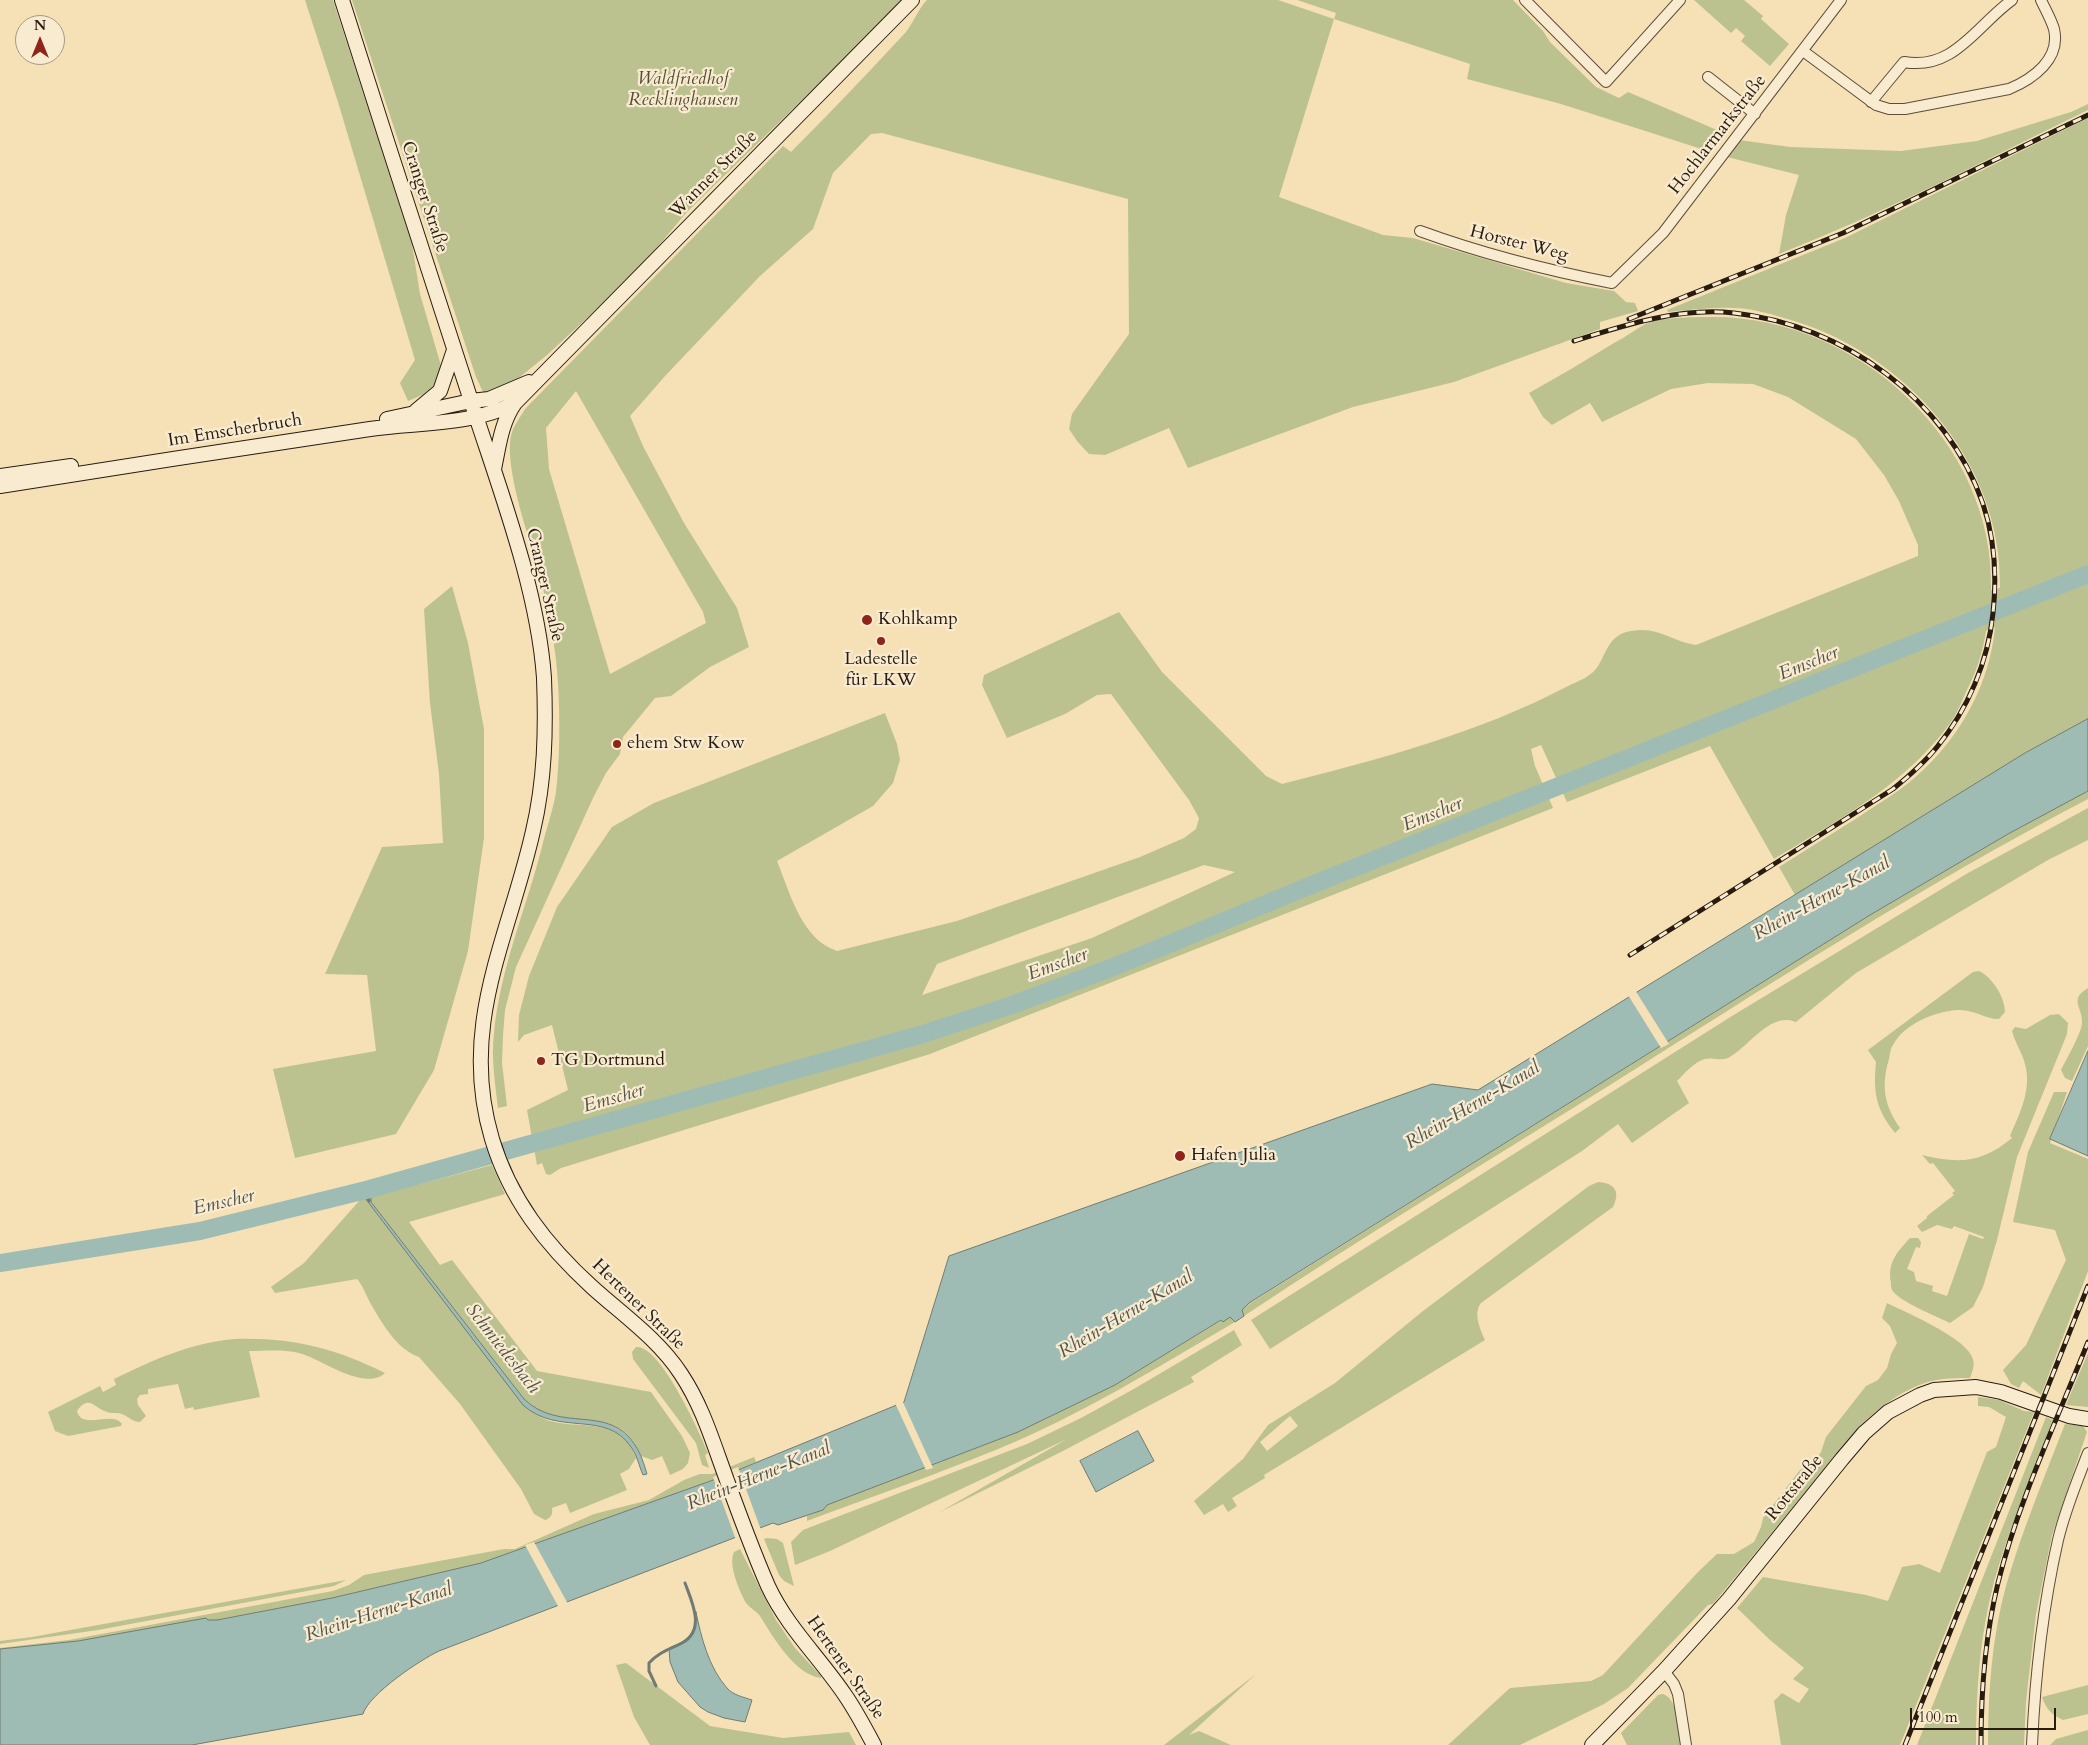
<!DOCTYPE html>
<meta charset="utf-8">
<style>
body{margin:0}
#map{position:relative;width:2088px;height:1745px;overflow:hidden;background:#f6e0b6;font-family:Cardo,serif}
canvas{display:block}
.north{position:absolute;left:15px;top:15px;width:50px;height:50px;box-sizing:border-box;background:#f9ebd0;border:1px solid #a59884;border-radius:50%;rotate:0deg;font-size:14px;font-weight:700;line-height:20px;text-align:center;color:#281c11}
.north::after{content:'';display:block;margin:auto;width:18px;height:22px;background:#8f2418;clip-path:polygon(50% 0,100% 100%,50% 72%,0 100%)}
.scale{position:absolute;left:1910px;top:1708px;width:146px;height:22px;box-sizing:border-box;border:2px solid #281c11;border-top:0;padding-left:6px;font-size:15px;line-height:18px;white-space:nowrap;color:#281c11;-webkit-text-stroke:4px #f9ebd0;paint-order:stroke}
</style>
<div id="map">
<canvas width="2088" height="1745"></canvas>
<div class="north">N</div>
<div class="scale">100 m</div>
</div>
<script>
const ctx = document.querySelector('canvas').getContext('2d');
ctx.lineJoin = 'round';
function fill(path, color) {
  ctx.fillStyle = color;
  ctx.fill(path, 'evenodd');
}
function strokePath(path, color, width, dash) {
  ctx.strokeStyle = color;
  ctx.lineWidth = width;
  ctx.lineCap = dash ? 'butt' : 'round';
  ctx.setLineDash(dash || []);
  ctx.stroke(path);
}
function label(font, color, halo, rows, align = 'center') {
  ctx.font = font + ' Cardo,serif';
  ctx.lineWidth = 4.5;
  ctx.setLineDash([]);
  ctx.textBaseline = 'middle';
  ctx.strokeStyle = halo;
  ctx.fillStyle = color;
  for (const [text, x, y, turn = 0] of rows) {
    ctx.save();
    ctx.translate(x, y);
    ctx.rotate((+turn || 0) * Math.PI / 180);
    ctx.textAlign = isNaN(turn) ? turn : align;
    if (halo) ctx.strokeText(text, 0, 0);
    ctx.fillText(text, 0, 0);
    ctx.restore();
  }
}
fill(new Path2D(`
 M305,0H333L412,244L420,294L442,369L437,382L431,388L422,395L408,401L400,383L415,360L338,102Z
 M352,0H905L686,213L655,250L598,308L547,355L515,381L497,390L483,392L476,377Z
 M927,0H1278L1334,19L1336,13L1297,0H1513L1543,31L1550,42L1596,87L1619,98L1628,92L1724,133L1711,152L1561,104L1467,79L1470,64L1334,19L1279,197L1383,235L1413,238L1566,283L1614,291L1626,302L1635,303L1638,311L1600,322V329L1454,382L1353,407L1188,468L1169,428L1105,455L1089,454L1077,441L1069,429L1072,414L1129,334L1128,199L882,133L871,134L833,173L813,229L760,276L666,375L630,416L644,448L684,523L737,608L749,647L710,667L671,696L655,698L623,737L620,754L606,773L593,798L516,967L505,1010L503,1035L502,1063L507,1106L498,1108C495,1083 491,1058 494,1033C500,969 526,909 542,847C546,829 553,811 556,792C560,759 560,717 558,683C556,646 548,608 539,572C530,540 502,463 512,432C515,424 521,416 525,409L783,146L791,152C830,113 868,73 906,32C914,22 918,9 927,0ZM576,391L703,612L706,623L610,674L549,469L546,428Z
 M1694,0H1744L1763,16L1761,19L1789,44L1770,66L1741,41L1745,36L1736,28L1731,33Z
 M2088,104V110C1986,160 1884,213 1779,254L1786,215L1799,175L1727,157L1739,140L1790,147L1901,151L1977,141L2071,112Z
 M2088,118V719L2025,753L1795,895L1779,867C1805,851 1831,834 1857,818C1879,803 1903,790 1922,771C1962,734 1990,682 1995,627L1986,631C1983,652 1976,673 1966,692C1962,701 1958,711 1953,719C1909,783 1838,820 1774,859L1710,746L1567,802L1541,745L1531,749L1535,766L1553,808L930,1054L561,1168L550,1175L546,1174L542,1163L537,1165L527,1110L568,1090L552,1025L524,1035L518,1042L519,1015L529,976L557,907L612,827L654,803L885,713L897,744L900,760L893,783L873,806L777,861C788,888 798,926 823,944C827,947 833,949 837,951L957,921L1140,857L1184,838L1196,829L1199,818L1189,800L1111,694L1097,695L1065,714L1007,738L982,685L984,675L1119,612L1162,672L1266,776L1282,784C1380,759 1479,733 1568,686C1576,682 1585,679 1592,673C1606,662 1604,635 1631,631C1659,626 1672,642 1696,645L1918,556V545L1899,501L1884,475L1856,439L1788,397L1753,384L1708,383L1671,389L1602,422L1590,403L1552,425L1543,417L1529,393C1558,377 1586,360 1614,343C1626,337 1638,327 1650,322C1664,317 1698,317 1714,317C1858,317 1996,443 1991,590L2000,588C2003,461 1903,350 1784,318C1768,313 1749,308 1732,308C1711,307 1689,310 1668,312L1667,310L1845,238ZM1204,865L1235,872L1092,938L922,995L937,964Z
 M452,586L468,643L484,729V838L468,951L434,1070L396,1134L295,1158L273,1069L376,1051L367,975L325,974L382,847L443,843L439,774L430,703L424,609Z
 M2088,791V799C1923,885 1767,986 1610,1085C1488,1161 1364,1236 1244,1316L1242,1310L1249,1304L1870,915L2008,834Z
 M2088,808V840L2048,860L1856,973L1796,1022C1770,1011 1749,1047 1728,1058C1721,1061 1712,1057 1705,1059C1694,1062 1685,1073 1677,1081L1689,1103L1632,1143L1618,1124L1582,1151L1270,1349L1251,1320L1732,1016L1968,873Z
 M1979,971C1992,977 2005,997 2005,1012L1999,1019C1985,1019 1973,1009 1958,1010C1936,1011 1904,1024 1893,1045C1890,1049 1890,1055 1889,1059C1881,1086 1884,1105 1900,1128L1895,1133C1876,1109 1873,1093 1876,1062L1868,1050L1973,972Z
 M2088,988V1046L2072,1081L2065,1078L2061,1070C2066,1060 2082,1032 2082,1023C2083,1007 2068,1000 2088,988Z
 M2059,1014L2068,1023L2067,1034L2017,1157L1997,1240L1983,1287L1973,1307L1950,1323C1938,1317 1898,1301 1892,1290C1891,1288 1891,1285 1891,1283C1887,1263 1897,1252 1910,1238H1918L1921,1242L1920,1248L1916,1247L1907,1269L1914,1272L1916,1281L1933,1286L1932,1291L1947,1296L1969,1234L1983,1239L1984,1237L1954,1226L1952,1229L1937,1225L1922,1232L1917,1226L1927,1218V1216L1954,1195L1952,1193L1955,1191L1933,1163L1930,1164L1922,1155C1959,1164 1982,1163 2012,1138L2010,1136C2020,1113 2032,1089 2025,1064C2022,1052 2015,1043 2012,1031L2015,1027L2026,1029L2050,1015Z
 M2054,1092H2067L2050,1143L2088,1159V1271L2041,1395L2023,1381L2019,1388L2011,1384L2003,1370L2026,1345L2066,1260L2055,1230L2013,1222L2028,1152Z
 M492,1165L505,1194L409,1222L440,1265L452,1260L537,1371L651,1392L682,1436L690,1453L688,1463L683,1469L670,1475L662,1456L652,1460L641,1456C621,1408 587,1427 550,1416C540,1412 532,1406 524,1399L371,1202V1197Z
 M1598,1182C1614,1183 1621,1191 1613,1207L1481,1303C1473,1313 1480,1329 1485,1340L1264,1475L1265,1478L1232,1498L1237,1506L1228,1512L1223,1504L1204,1515L1194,1501L1243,1459L1268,1425L1335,1383L1423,1311L1589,1186ZM1290,1416L1298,1426L1267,1451L1260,1442Z
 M365,1198L527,1408C533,1413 540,1417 547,1420C581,1431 620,1414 636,1458L629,1469L620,1474L627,1490L570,1513L566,1503L552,1508C553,1514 551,1518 545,1520L534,1514L521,1489L460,1404L419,1357C398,1350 383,1325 372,1306C366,1296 364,1287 357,1279L275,1293L271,1287L304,1263L360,1200Z
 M1887,1303C1907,1313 1967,1338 1973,1359C1975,1366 1972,1372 1970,1378C1961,1378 1952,1378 1943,1379C1910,1383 1882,1405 1859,1427L1713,1604L1708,1605L1628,1688L1604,1704L1520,1745H1448L1510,1688L1591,1681L1603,1675L1698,1572L1717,1554H1734L1754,1542L1761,1527L1763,1518L1800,1470L1813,1464L1821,1452L1826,1437L1866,1386L1878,1380L1887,1368L1891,1354L1897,1343L1890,1326L1882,1318Z
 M1230,1317L1235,1322C1158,1367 1081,1415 998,1449C935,1475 871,1497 807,1521V1516L823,1510L827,1505L1018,1432L1115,1385L1222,1320Z
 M1234,1330L1242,1345L1191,1377L1194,1382L1061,1452L938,1513L1067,1439L830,1551L795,1565L791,1542L803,1530L1027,1444L1081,1418L1132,1390Z
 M234,1339C291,1337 335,1348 385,1373C364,1392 322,1359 299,1353C283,1349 265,1351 249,1351L260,1397L194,1410L193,1407L185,1409L178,1384L148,1389V1394L140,1395L137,1399L138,1405L146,1416L140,1422C133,1422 129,1417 122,1414C118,1412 112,1414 107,1412C94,1408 89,1394 77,1411C82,1431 112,1410 122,1424L121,1426L68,1436L55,1431L48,1412L100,1386L103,1392L116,1385L114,1379C156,1359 187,1344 234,1339Z
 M636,1347C660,1344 700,1433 708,1453L705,1455L709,1468L702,1465L696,1443L633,1359L632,1352Z
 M2088,1353V1407L2066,1405Z
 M1978,1397L1999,1400L2024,1411L2034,1412L1900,1745H1781L1774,1701L1782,1693L1799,1703L1809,1689L1793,1679L1804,1668L1770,1640L1737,1608L1763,1577L1866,1595L1888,1601L1902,1567L1919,1564L1940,1573L1987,1452L1996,1447L2006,1417L1989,1407L1978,1406Z
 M2046,1417L2053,1420C2033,1474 2009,1527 1994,1582C1980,1635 1976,1690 1976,1745H1917Z
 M2065,1424L2083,1426L2087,1432L2052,1535L2036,1614L2026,1701L2024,1745H1988C1988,1692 1992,1637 2006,1586C2022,1531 2044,1478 2065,1424Z
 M754,1457L756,1462L716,1479L481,1563L332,1598L217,1620H208L205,1619L78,1641L0,1649V1648L69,1640L333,1591L349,1585L364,1575L504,1549H515L594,1514L649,1500L684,1480L700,1474H712Z
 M767,1538L777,1539L783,1543L794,1586L784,1581L779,1575L764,1539Z
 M740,1549L776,1620L795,1648L821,1676V1678C795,1675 773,1637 760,1616C756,1611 750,1608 746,1603C739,1590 728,1565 734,1552Z
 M346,1580L334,1586L98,1630L0,1644V1641L32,1637Z
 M626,1663L710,1726L783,1738L849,1732L856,1745H650L634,1717L616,1665Z
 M1256,1674L1189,1735L1199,1731L1231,1745H1164Z
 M2088,1685V1714L2063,1720C2052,1715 2046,1709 2042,1697Z
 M1663,1694C1678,1699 1680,1731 1682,1745H1627L1621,1733L1658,1695Z
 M2088,1730V1745H2050L2056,1739Z`), '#bbc28f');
const water = new Path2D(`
 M2088,719V791L2008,834L1870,915L1249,1303L1242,1310L1244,1316L1235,1322L1230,1317L1223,1322L1221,1320L1115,1385L1018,1432L827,1505L823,1510L778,1525L773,1523L439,1651C420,1660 369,1694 363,1714L192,1745H0V1649L78,1641L206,1618L208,1620H217L332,1598L481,1563L716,1479L904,1402L949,1256L1432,1084L1478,1090L2025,753Z
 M2088,1051V1156L2050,1139Z
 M371,1197V1202L524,1399C560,1434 609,1403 635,1445C641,1454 644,1464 647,1474L643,1475C639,1466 637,1455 631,1447C606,1409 558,1437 523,1405L365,1198Z
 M1138,1431L1154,1461L1096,1492L1080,1461Z
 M696,1612C701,1637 709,1668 727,1688C733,1695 743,1697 752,1700L745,1722L724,1718L708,1712L700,1707L678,1682L670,1662L669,1648C689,1640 696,1634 696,1612Z`);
fill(water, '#9ebcb4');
strokePath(water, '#6f7c73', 1);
fill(new Path2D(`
 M1635,990L1669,1044L1661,1048L1628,995Z
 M902,1400L933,1468L926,1470L895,1403Z
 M738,1467L761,1530L736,1540L713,1477Z
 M534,1542L568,1604L559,1608L525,1545Z`), '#f6e0b6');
strokePath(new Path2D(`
 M366,1190L369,1201
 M656,1686L649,1671V1663C659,1652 670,1649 682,1643C706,1630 692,1602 685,1583`), '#6f7c73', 3);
strokePath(new Path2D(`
 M0,1263L200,1231L366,1190L920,1035L1012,1005L1116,966L1309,886L2088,574`), '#9ebcb4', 18);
const street = new Path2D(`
 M1525,0L1606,82L1680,0
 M1803,51L1876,105L1889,109H1905L2009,89C2033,79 2061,59 2054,29C2051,19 2045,9 2041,0
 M1708,77L1755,114
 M1871,102L1904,62C1954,71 1977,25 2012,0
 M1420,231C1483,254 1546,270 1612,283L1663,233L1841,0
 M1664,1671L1674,1684L1678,1694L1686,1745
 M2032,1745C2035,1677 2043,1606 2058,1540C2065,1510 2077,1481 2088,1453`);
const secondary = new Path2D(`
 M342,0C385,137 430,273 474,410C501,493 538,591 544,678C546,730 545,780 533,831C509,938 458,1025 492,1139C510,1199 546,1245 592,1287C623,1315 658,1339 681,1374C699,1401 709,1430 720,1461C735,1503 750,1545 768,1586C787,1627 820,1658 845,1695C856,1711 865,1728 874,1745
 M416,411L440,391L454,350
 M387,419L471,401L489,399L529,382
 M494,469C499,446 501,423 515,403
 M0,476L71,466
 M0,486C123,467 247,447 370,429C418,422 471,426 515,403L912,0
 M1592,1745L1664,1671L1729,1599L1842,1459L1864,1433L1888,1412L1920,1395L1934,1390L1976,1387L2001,1392L2069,1416L2088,1419`);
strokePath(street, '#5c4d3a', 12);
strokePath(secondary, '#281c11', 16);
strokePath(street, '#f9ebd0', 10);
strokePath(secondary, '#f9ebd0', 14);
const rail = new Path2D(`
 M1629,319L1843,233L2088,115
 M1574,341C1625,325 1680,307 1734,313C1843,325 1947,399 1983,504C1995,540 1997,576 1993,613C1988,662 1968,709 1937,747C1924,763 1909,776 1893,789L1630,955
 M1905,1745L2088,1286
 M1981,1745C1981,1691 1985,1636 1998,1583C2018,1502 2057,1420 2088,1342`);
strokePath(rail, '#281c11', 5);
strokePath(rail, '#f9ebd0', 3, [9]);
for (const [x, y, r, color] of [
 [867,620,6,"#8f2418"],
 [881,641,5,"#8f2418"],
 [617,744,5,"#8f2418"],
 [541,1061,5,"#8f2418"],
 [1180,1156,6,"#8f2418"]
]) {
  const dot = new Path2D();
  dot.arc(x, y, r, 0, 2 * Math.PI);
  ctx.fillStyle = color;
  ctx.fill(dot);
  strokePath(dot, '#f9ebd0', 2);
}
label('italic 18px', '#544e37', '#f9ebd0', [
 ["Waldfriedhof",683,80],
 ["Recklinghausen",683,101]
]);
label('18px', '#281c11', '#f9ebd0', [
 ["Hochlarmarkstraße",1718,135,-52],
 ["Wanner Straße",714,175,-45],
 ["Cranger Straße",424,197,72],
 ["Horster Weg",1519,244,14],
 ["Im Emscherbruch",235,431,-9],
 ["Cranger Straße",544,585,77],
 ["Hertener Straße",638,1305,44],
 ["Rottstraße",1795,1488,-51],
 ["Hertener Straße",845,1668,55]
]);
label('18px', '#281c11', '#f9ebd0', [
 ["Kohlkamp",878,620],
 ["Ladestelle",881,660,"center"],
 ["für LKW",881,681,"center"],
 ["ehem Stw Kow",627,744],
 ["TG Dortmund",551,1061],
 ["Hafen Julia",1191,1156]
], 'left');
label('italic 19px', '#51544a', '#f9ebd0', [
 ["Emscher",1809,664,-22],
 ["Emscher",1433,815,-22],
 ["Rhein-Herne-Kanal",1822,899,-29],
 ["Emscher",1058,965,-20],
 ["Emscher",614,1099,-16],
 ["Rhein-Herne-Kanal",1473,1106,-31],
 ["Emscher",224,1203,-13],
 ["Rhein-Herne-Kanal",1126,1315,-31],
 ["Schmiedesbach",502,1349,52],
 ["Rhein-Herne-Kanal",759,1477,-22],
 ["Rhein-Herne-Kanal",379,1613,-18]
]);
</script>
